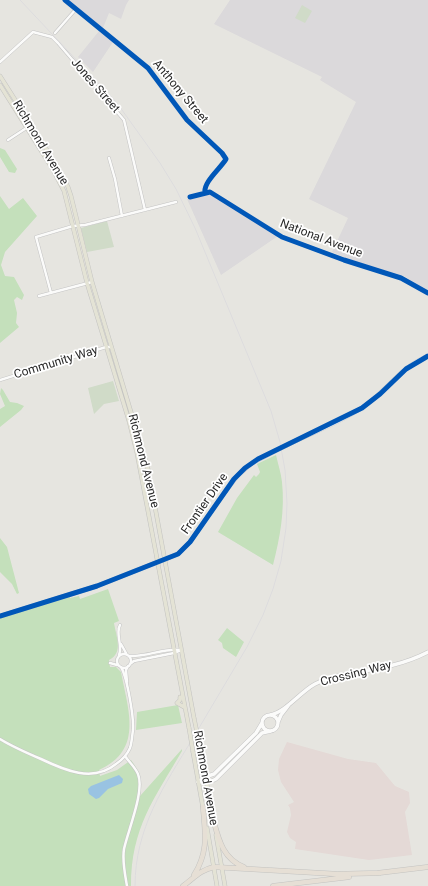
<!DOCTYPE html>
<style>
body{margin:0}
canvas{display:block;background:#e6e5e0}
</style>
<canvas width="428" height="886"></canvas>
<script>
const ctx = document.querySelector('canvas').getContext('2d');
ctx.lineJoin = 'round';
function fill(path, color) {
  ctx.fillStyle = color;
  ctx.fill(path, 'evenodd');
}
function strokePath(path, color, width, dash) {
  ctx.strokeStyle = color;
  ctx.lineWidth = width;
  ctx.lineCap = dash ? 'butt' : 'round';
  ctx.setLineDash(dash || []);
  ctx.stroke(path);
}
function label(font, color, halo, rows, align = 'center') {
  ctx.font = font + ' Roboto,sans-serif';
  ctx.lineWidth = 3.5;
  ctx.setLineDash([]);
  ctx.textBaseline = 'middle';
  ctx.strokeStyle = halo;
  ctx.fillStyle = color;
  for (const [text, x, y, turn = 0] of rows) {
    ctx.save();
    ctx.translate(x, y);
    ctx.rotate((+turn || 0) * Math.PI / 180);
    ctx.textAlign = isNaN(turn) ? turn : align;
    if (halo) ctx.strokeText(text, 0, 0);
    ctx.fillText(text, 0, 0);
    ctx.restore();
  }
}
fill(new Path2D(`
 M67,0H129L126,5L121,19L109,13L103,28Z
 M230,0H428V291L404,276L354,261L332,252L348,218L309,199L356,102L320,80L322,77L214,24Z
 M99,31L113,42L93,72L78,57Z
 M209,192L278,236L221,275L187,199Z`), '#dbd9db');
fill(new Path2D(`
 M287,742L348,759L376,763L395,786L409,792L410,803L405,812L412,855L369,860L295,849L296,842L290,838L287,832L291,815L290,808L288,805L294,802L281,782L278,770L279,759Z`), '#e4d9d6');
fill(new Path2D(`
 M0,148L5,150L17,169L15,173L9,172L0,157Z
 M0,196L9,209L23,198L37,216L5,252L1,265L5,276L14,277L24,295L22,300L17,297L14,300L17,313L16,323L19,327L0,343Z
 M1,388L3,390L10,402L17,403L24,406L21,410L0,427V409L5,406L0,394Z
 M276,455C278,464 281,473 282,482C285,510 280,538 273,565L218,532L237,498L254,475L256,477L259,474L260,472L257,464Z
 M0,538L7,547L19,593L17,594L12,584L0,572Z
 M108,589L119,621L114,623C116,636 124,653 109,660L110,667H116L121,672C128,710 144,750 99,770L100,776L117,770L131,760C140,771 141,782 140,796L182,749V751C154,799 131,828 131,886H0V618L70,597V598L79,596L80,599Z
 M227,628L244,642L236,657L223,648L222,643L218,640Z
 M178,705L182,723L136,730L137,712Z`), '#c4e0bb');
fill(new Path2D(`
 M302,5L312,11L305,23L295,18Z
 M107,221L114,247L87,252L81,228Z
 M113,381L119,401L104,404L94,414L88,388Z`), '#d0dbc8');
fill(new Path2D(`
 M119,775L123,779L122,783L108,789L99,798L96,799L89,794L88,789L91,786Z`), '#99c3e2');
const street = new Path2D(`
 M65,0L148,68L187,120L222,153L226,159C221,168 203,182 205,193
 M55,33L76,9
 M0,62L33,32L52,37L58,43L124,120L145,210
 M8,140L31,125
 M109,158L115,179L122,216
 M190,197L210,192L282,237L344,260L401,278L428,293
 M51,293L36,237L73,226L85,225L176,202
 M39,296L92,282
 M0,380L106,347H111
 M121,644L126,653
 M117 661a7 7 0 1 1 14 0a7 7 0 1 1-14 0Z
 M119,655C123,645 115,633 120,625
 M129,656C147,657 163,648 181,650
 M110,663L117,665
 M130,664L134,661L174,653L181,650
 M127,682L126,670L128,666
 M0,739C13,747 27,753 41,759C64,770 93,783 116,764C122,760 127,755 130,748C132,742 132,736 133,730C134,717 127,677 121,667
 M125,756C129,762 135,767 138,774C145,791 128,830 124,849C122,861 125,874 127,886`);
const secondary = new Path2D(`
 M287,445C313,432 342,422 366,405C388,389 402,366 428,356
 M0,616L97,586L178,554L190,542L219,500L238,475L252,463L275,451
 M262 723a8 8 0 1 1 16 0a8 8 0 1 1-16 0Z
 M270,715C286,712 300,692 315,684C328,677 343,675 357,672C382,668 405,664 428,652
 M278,722L281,715L288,706
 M198,782L212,781L216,779L262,733L271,731
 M198,782L205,777L214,774L256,733L262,723`);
const primary = new Path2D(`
 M0,76L57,166L68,187L71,196L92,282L148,469L194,718
 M0,85L52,168L64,191L87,283L129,421L137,453L189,728
 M180,697V700L177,703L184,707
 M199,742L213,817
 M193,752L203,808
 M207,828L217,886
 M216,835L225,886`);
const highway = new Path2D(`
 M212,815C218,836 221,858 244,867
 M378,873L428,867
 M194,875C209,851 205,833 203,807
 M183,886C194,878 200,870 214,867L337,874L380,873
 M273,886L349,877`);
strokePath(street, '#c4c4c4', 3.5);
strokePath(secondary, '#c4c4c4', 4.5);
strokePath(primary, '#c3c3c1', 4.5);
strokePath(highway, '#c3c3c1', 5.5);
strokePath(street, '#fbfbfa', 2.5);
strokePath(secondary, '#fbfbfa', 3.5);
strokePath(primary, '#e4e3d5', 3.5);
strokePath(highway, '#e6dfd5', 4.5);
strokePath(new Path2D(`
 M20,0L117,103L160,163L176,189L195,228L271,411L280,442L285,470L287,503L286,528L281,561L273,589L263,615L247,647C229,677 211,708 193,738C164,786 135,828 135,886`), '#dddcde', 1);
const secondaryBridge = new Path2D(`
 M275,451L287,445`);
const primaryBridge = new Path2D(`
 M194,718L199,742
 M189,728L193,752`);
strokePath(secondaryBridge, '#c4c4c4', 4.5, []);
strokePath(primaryBridge, '#c3c3c1', 4.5, []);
strokePath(secondaryBridge, '#fbfbfa', 3.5);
strokePath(primaryBridge, '#e4e3d5', 3.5);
strokePath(new Path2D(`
 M65,0L148,68L187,120L222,153L226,159C221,168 203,182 205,193
 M190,197L210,192L282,237L344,260L401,278L428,293
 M0,616L97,586L178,554L190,542L234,479L245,468L258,459L362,408L380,394L406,369L428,356`), '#0057b8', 5);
label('12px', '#292929', '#fff', [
 ["Jones Street",95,86,49],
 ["Anthony Street",180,92,50],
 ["Richmond Avenue",40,143,59],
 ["National Avenue",321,239,21],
 ["Community Way",56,363,-17],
 ["Richmond Avenue",143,461,76],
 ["Frontier Drive",205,504,-55],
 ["Crossing Way",356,674,-14],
 ["Richmond Avenue",205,778,80]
]);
</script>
